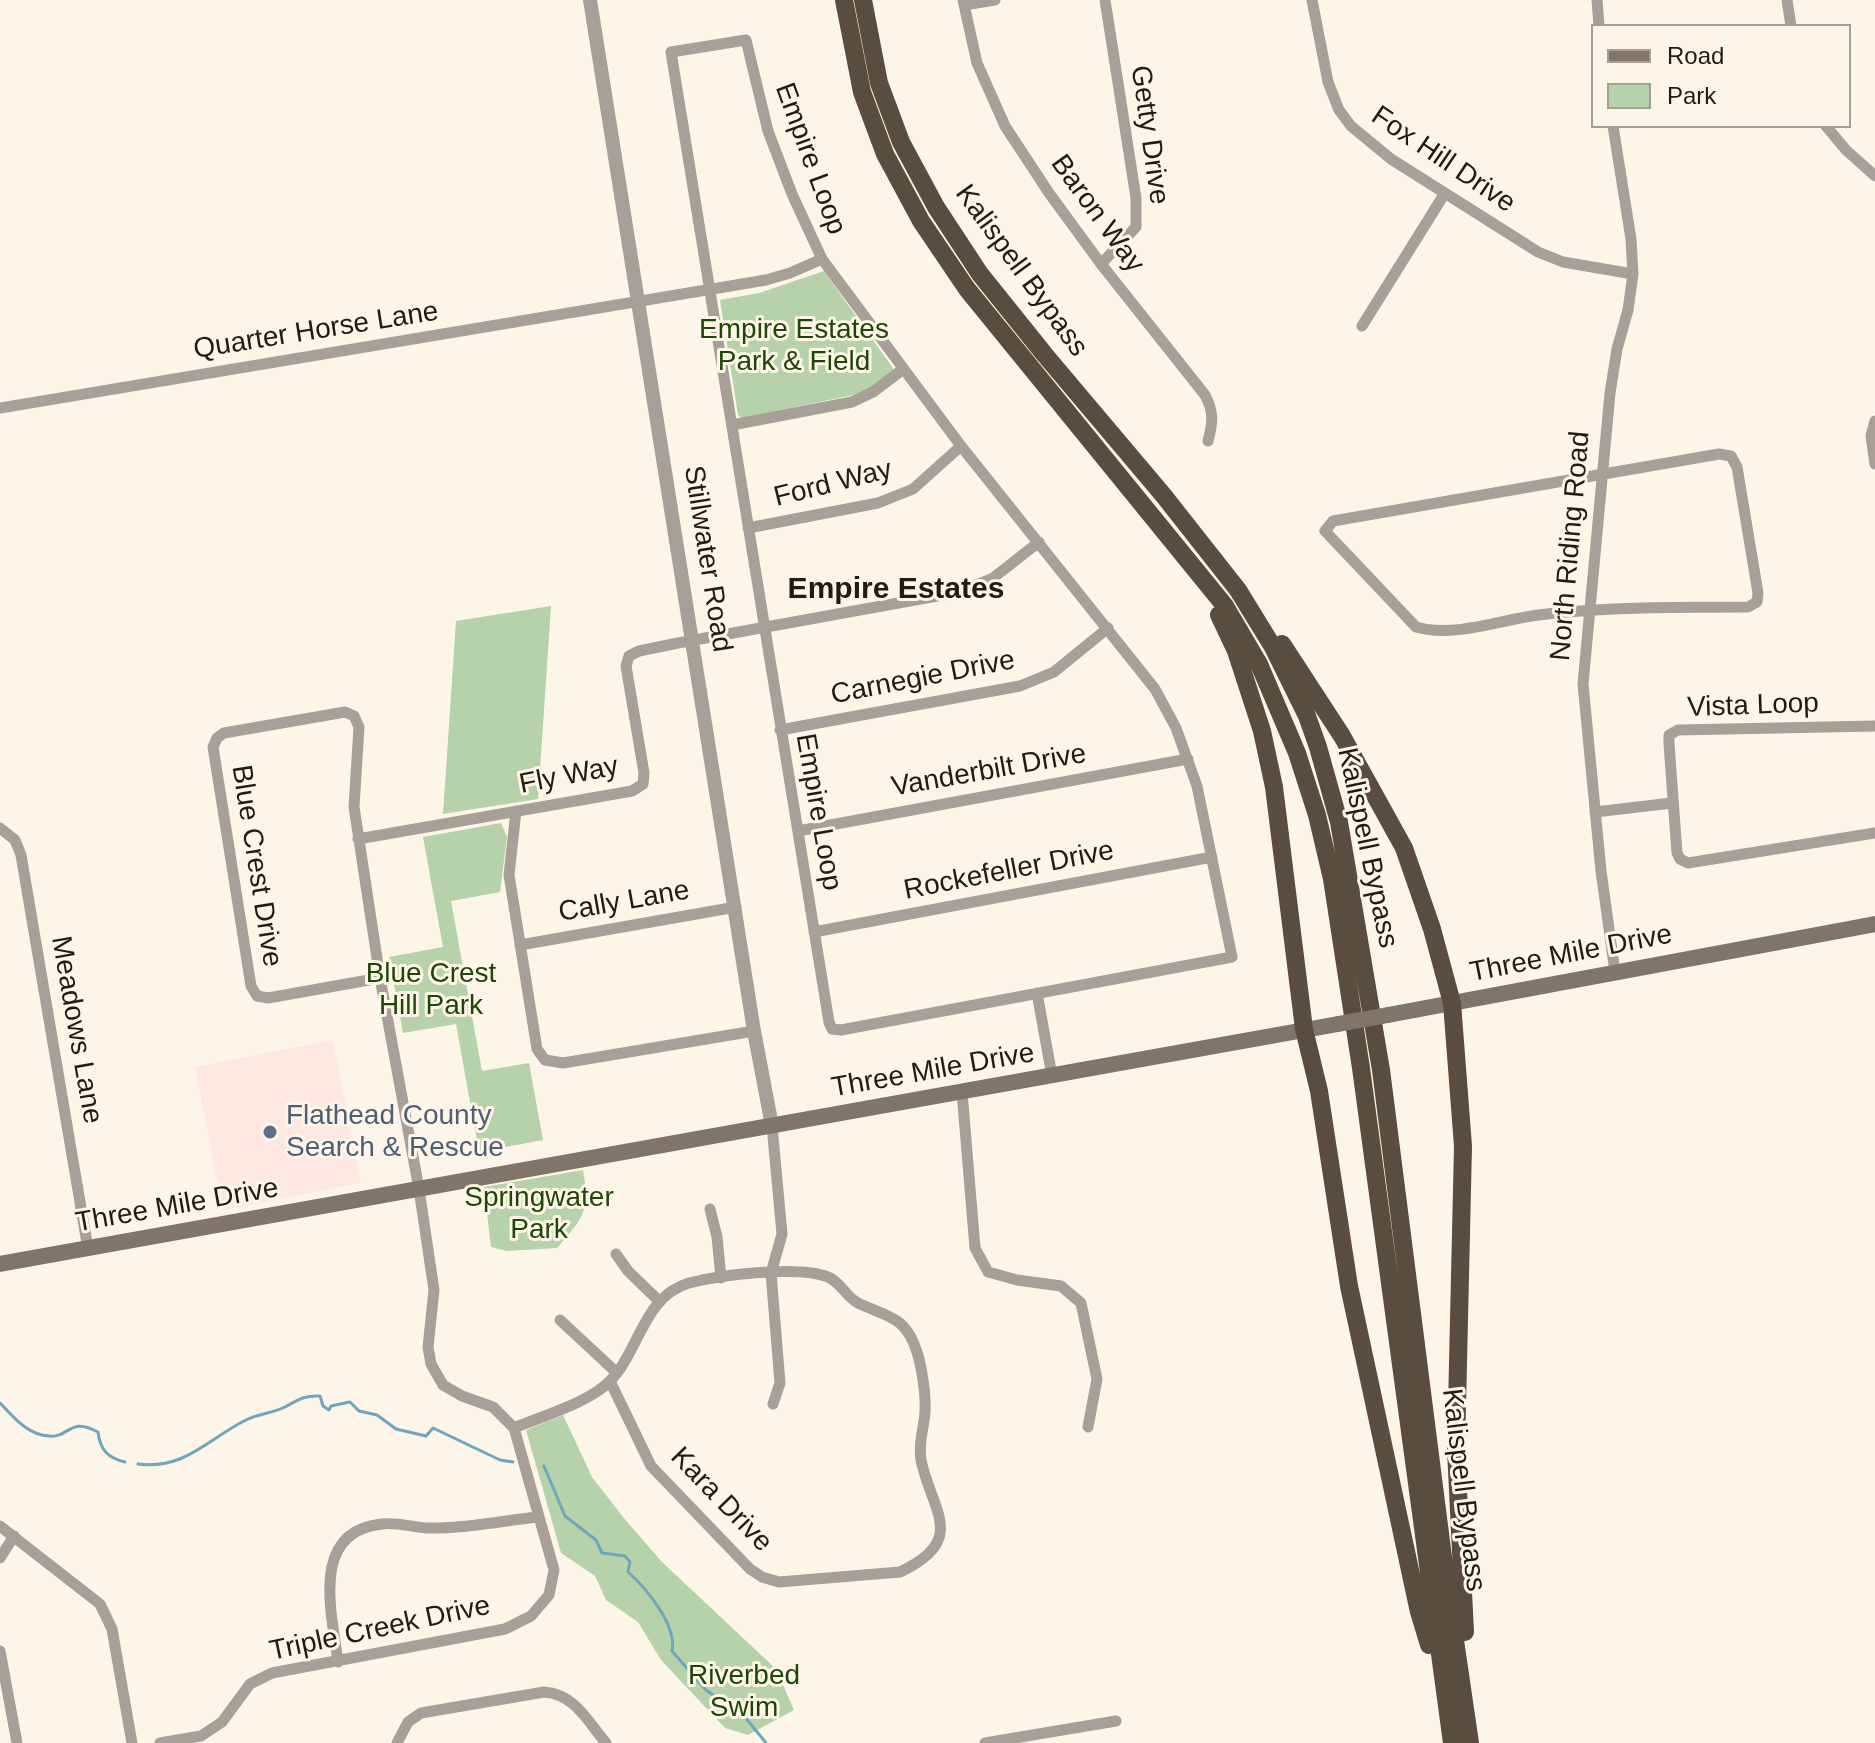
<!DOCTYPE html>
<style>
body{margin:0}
#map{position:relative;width:1875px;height:1743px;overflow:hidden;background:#fef5e9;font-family:Arial,sans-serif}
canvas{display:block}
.legend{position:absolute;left:1591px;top:24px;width:260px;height:104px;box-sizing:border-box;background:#fef5e9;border:2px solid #a59e94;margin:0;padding:10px 14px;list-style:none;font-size:24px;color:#201b14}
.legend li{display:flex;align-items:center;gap:16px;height:40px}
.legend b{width:40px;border:2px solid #a59e94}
</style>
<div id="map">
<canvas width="1875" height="1743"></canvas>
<ul class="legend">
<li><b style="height:10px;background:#81756b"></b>Road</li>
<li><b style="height:22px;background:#b5d2aa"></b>Park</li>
</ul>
</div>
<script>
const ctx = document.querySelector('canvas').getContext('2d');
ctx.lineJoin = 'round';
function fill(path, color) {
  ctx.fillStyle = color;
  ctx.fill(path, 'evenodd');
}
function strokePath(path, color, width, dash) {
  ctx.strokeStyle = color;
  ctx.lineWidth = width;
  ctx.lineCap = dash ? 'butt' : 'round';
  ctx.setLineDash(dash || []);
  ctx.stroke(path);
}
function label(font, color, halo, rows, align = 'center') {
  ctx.font = font + ' Arial,sans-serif';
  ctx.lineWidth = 6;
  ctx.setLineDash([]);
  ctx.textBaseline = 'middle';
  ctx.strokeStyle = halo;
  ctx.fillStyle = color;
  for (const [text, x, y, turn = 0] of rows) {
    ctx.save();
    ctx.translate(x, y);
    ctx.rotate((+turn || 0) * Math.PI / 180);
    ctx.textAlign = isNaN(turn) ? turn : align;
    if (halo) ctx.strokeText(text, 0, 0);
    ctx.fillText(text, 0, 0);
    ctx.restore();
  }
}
fill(new Path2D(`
 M333,1040L361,1183L223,1210L195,1067Z`), '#fce7e1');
fill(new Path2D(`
 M824,271L893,368V372L863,393L742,418L738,415L720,300L759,293Z
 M551,606L538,799L443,814L456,621Z
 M501,823L507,837L500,892L451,901L482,1071L529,1063L543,1140L479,1152L456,1024L403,1033L389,957L443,947L423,837Z
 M583,1170C590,1211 584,1217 557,1248L507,1251L491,1247L484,1187Z
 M563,1415L592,1477L623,1517L661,1561L776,1669L794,1710L748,1735L725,1728L661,1660L638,1622L606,1600L595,1576L561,1553L526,1430Z`), '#b5d2aa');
strokePath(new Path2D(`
 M0,1403C14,1417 27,1435 49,1436C70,1438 69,1416 98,1432C100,1450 108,1458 125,1462
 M138,1464C184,1470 207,1440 244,1421C257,1414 273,1413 285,1407C298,1400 304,1395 320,1396L323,1406L329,1410L331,1406L350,1402L359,1411L377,1415L396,1429L426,1436L433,1428L500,1460L513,1462
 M544,1466L565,1516L596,1540L602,1553L625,1556L630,1562L628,1572C647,1589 677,1625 672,1651L706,1690L745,1717L766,1743`), '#6ea7bd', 3);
strokePath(new Path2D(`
 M963,0L977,63L1005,126L1049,193L1101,264L1205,395C1214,412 1213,422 1208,441
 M1312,0L1328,82L1339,110L1351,126L1391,159L1538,252L1563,262L1633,274
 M1597,0L1599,26
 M1787,0L1791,26
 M964,5L995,0
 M746,40L768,131L792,194L822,259L961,446L1155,689L1176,728L1197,786L1232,957L841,1030L832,1029L829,1022L671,52Z
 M1613,126L1631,239L1633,274L1628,310L1617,349L1610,393L1583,684L1601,871L1615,972
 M1826,126L1846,150L1875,176
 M1101,264L1136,227V198L1105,0
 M1362,326L1445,193
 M0,408L766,280L790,273L822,259
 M1875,421L1871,436L1875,464
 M732,425L852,402L873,392L902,370
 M1719,454L1731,456L1737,467L1758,593L1757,602L1748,607C1680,607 1606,607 1538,615C1500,620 1454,638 1416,627L1325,531L1333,521Z
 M748,528L878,503L913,489L961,446
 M1875,726L1678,730L1669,735V744L1677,853L1680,859L1688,863L1875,833
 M780,730L1020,686L1054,672L1108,628
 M516,811L509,875L537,1049L545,1060L563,1063L754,1031
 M1595,812L1672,803
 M0,828L15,840L21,855L88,1249
 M798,831L1188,759
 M358,839L632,791L643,784L644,773L626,666L629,656L639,651L678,643L959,592L993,578L1039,542
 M814,932L1212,857
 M520,945L736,907
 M1037,993L1052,1076
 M962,1092L975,1248L988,1272L1017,1280L1061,1286L1081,1303L1097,1379L1088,1427
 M772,1126L782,1234L771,1273L780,1383L773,1404
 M710,1209L717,1237L721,1278
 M616,1254L628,1271L659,1301
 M560,1320L617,1373
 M514,1428C542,1416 591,1402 611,1380C640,1349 644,1296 689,1283C720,1275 799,1265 828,1277C841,1282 847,1299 860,1304C889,1317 906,1317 917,1352C922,1368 926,1395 925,1412C924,1428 918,1443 921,1460C931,1510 969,1540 900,1572L779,1582L762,1577L750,1569L651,1466L610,1381
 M0,1526L100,1604L112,1629L132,1743
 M0,1558L14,1536
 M0,1651L17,1743
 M338,1662C332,1614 309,1531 382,1524C396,1522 412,1527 426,1528C463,1529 501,1521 537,1517
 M160,1743L201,1736L222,1722L250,1684L272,1673L505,1629L531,1616L549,1595L554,1570L514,1428L493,1407L462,1396L443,1385L431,1364L428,1347L434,1290L419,1189L380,978L354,807L359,727L354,716L345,712L224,733L217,738L213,747L251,986L257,996L268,998L380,978
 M397,1743L408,1722L421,1713L544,1692C575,1694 588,1722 606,1743
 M985,1743L1116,1721`), '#a79f98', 11);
strokePath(new Path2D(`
 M590,0L754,1031L772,1126`), '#a79f98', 14);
strokePath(new Path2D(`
 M1388,1015L1875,924
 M0,1264L1338,1024`), '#81756b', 16);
strokePath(new Path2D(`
 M844,0L862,92L885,154L921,221L967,289L1225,606L1259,664L1297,753L1317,815L1332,879L1361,1068L1452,1743
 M863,0L879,83L901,142L936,207L980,274L1045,355L1164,496L1238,590L1273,647L1307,716L1318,747L1339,822L1381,1070L1444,1565L1470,1743
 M1219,615L1236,651L1262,731L1274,787L1304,1029L1319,1091L1349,1286L1419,1612L1429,1645
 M1282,644L1342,736L1404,848L1432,929L1452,1003L1463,1146L1456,1450L1465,1632`), '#5a4c3f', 18);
strokePath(new Path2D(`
 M1338,1024L1388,1015`), '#81756b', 16);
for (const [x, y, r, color] of [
 [270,1132,8,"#5c6f8a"]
]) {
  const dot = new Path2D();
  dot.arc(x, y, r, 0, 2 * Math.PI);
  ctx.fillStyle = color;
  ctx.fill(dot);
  strokePath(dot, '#fef5e9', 3);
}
label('28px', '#201b14', '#fef5e9', [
 ["Getty Drive",1149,135,82],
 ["Empire Loop",810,159,70],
 ["Fox Hill Drive",1443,160,34],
 ["Baron Way",1097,214,54],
 ["Kalispell Bypass",1021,271,54],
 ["Quarter Horse Lane",316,331,-9],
 ["Ford Way",833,484,-14],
 ["North Riding Road",1571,546,-85],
 ["Stillwater Road",707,559,81],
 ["Carnegie Drive",923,678,-11],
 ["Vista Loop",1753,706,-2],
 ["Vanderbilt Drive",989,771,-10],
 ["Fly Way",569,776,-11],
 ["Empire Loop",818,812,80],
 ["Kalispell Bypass",1367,848,78],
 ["Blue Crest Drive",256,866,81],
 ["Rockefeller Drive",1009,871,-11],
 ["Cally Lane",624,902,-10],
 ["Three Mile Drive",1571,954,-11],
 ["Meadows Lane",76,1030,80],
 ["Three Mile Drive",933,1071,-10],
 ["Three Mile Drive",177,1206,-10],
 ["Kalispell Bypass",1463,1490,83],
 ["Kara Drive",721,1500,46],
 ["Triple Creek Drive",380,1629,-12]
]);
label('28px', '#1f4609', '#fef5e9', [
 ["Empire Estates",794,330],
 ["Park & Field",794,362],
 ["Blue Crest",431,974],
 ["Hill Park",431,1006],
 ["Springwater",539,1198],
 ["Park",539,1230],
 ["Riverbed",744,1676],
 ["Swim",744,1708]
]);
label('28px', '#4e5e75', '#fef5e9', [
 ["Flathead County",286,1116],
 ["Search & Rescue",286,1148]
], 'left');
label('bold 30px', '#201b14', '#fef5e9', [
 ["Empire Estates",896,590]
]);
</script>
